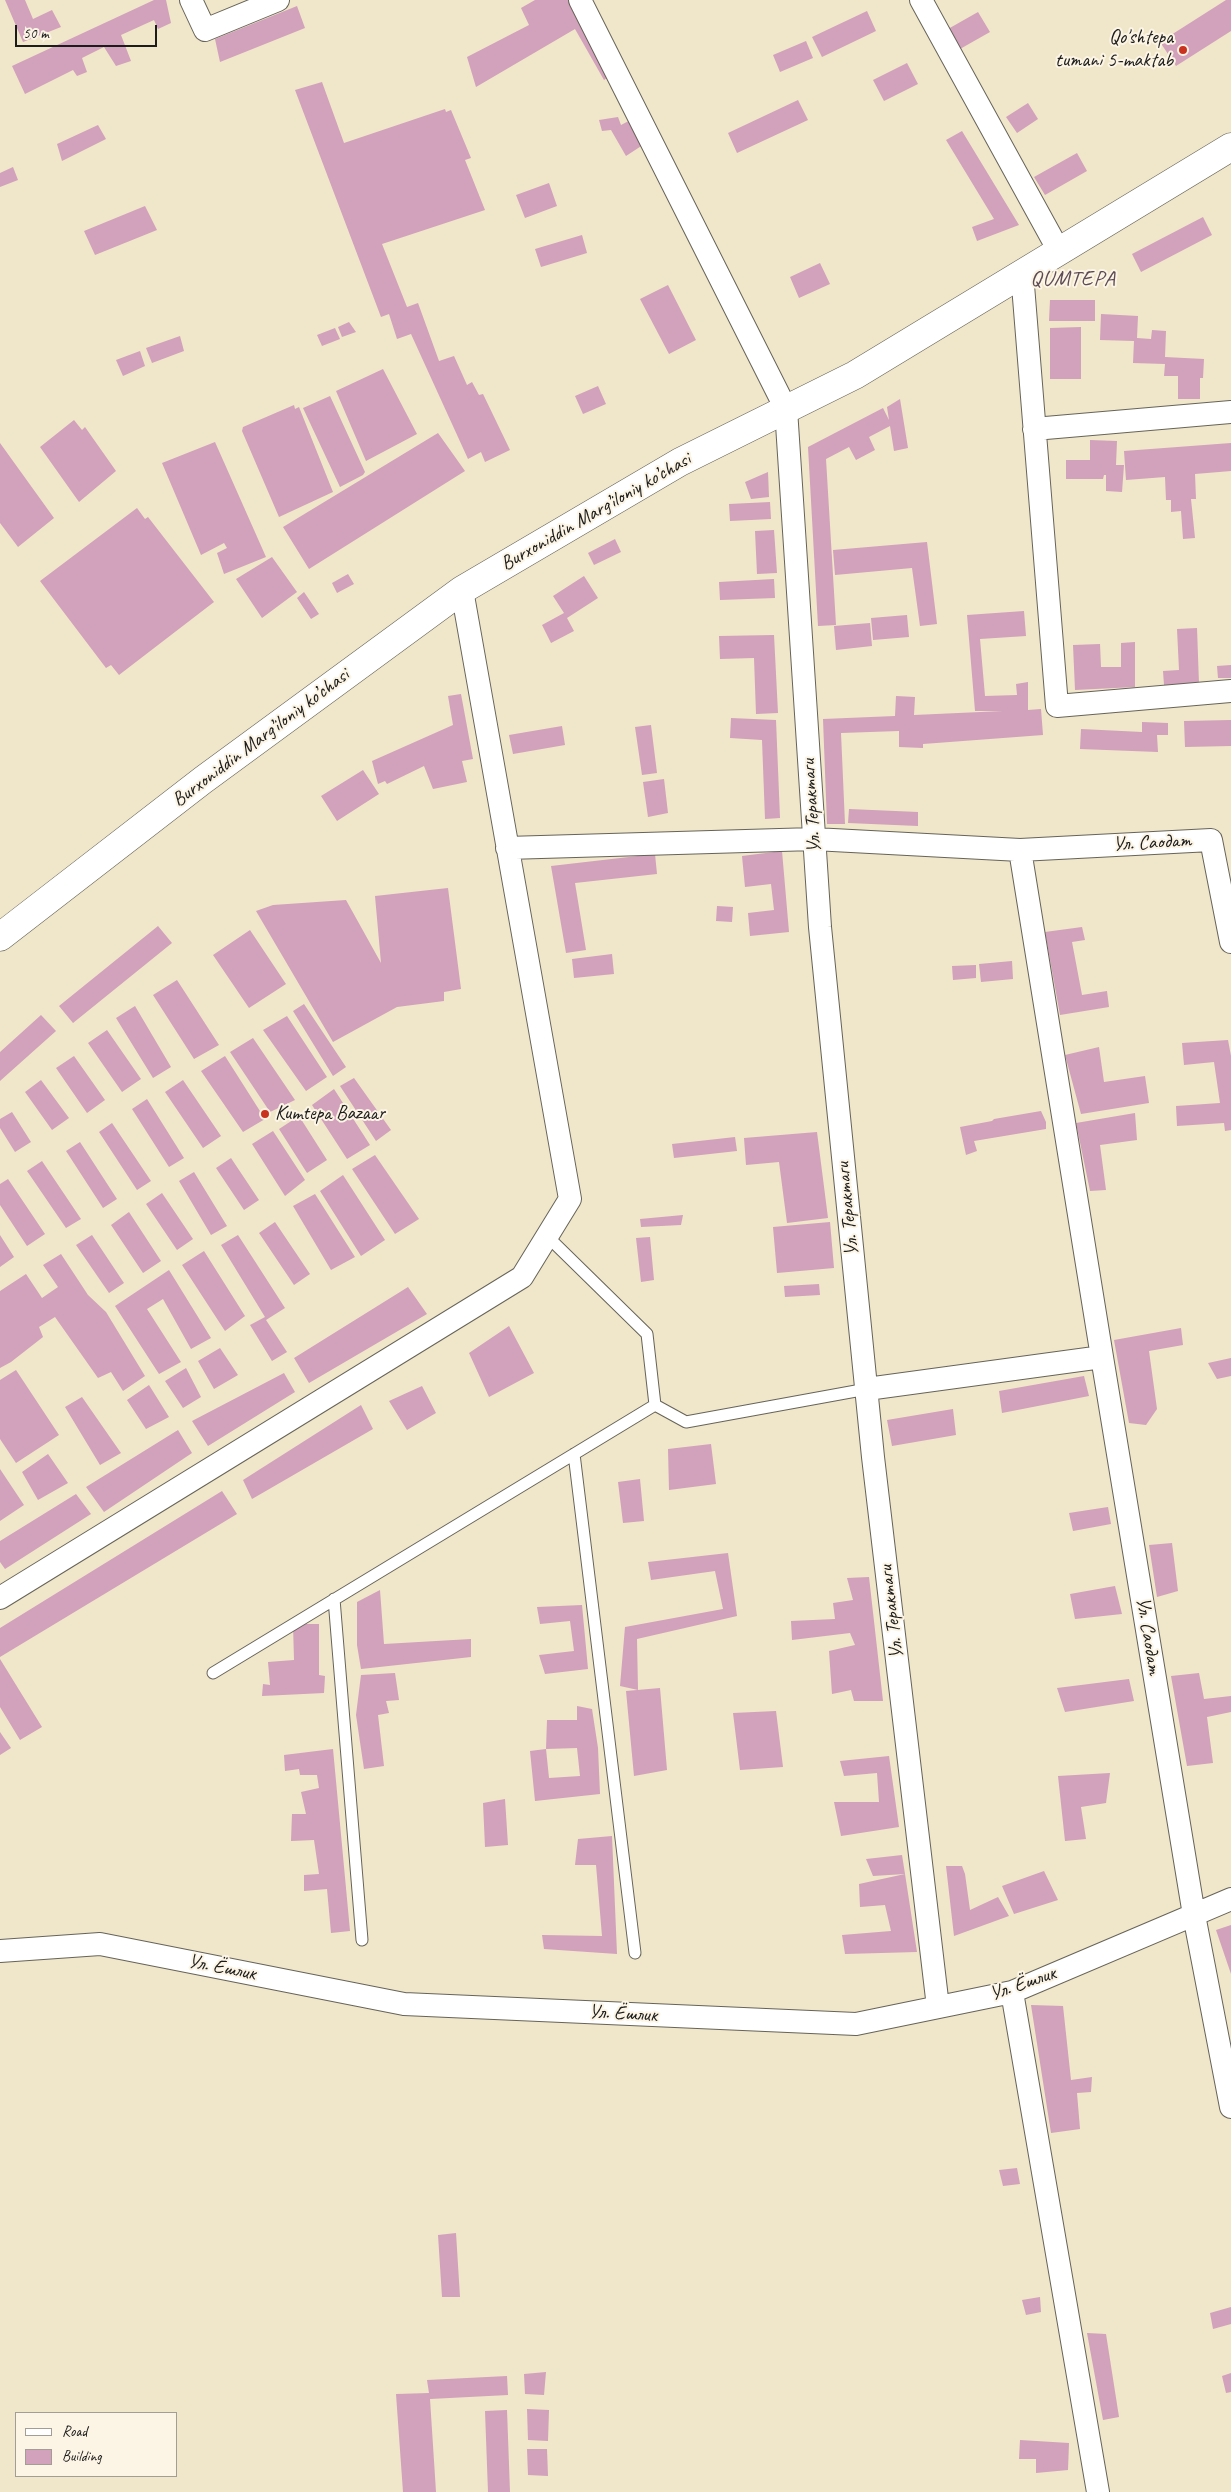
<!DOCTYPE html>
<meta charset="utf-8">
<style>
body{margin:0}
#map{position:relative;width:1231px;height:2492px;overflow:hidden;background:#f0e6c9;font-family:Caveat,sans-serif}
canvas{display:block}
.legend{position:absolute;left:15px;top:2412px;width:162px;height:65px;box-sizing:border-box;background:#fcf5e5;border:1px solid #a29e95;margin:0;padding:6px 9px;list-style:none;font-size:15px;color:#1c1c1c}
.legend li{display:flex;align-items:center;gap:10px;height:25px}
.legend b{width:25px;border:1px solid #a29e95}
.scale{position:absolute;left:15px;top:25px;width:142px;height:22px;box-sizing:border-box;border:2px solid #1c1c1c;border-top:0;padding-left:6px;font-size:15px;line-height:18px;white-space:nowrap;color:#1c1c1c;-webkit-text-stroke:4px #fcf5e5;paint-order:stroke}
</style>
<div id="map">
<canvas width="1231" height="2492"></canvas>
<ul class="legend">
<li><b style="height:6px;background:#fff"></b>Road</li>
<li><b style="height:14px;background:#d2a1bc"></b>Building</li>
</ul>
<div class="scale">50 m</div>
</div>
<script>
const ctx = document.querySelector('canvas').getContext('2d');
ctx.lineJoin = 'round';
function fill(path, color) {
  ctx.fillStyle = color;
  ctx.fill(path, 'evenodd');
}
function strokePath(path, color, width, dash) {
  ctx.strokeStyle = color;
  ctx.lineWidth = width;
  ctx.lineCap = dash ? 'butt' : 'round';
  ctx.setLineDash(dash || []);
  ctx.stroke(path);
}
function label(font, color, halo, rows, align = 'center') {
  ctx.font = font + ' Caveat,sans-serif';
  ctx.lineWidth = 4;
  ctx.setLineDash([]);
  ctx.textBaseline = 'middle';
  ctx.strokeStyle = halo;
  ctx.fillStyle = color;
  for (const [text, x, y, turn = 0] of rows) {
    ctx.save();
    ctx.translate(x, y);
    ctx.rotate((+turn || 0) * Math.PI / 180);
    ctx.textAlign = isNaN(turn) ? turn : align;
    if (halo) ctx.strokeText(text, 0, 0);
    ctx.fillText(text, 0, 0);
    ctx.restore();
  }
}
fill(new Path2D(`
 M5,0H25L33,19L52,10L61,27L23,42Z
 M154,0H166L171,23L158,29L154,20L121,35L131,61L116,66L104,47L82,58L87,72L77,76L73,70L25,94L12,66Z
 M535,0H582L619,70L604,80L575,29L476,87L467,57L529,25L521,8Z
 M1226,0H1231V31L1176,66L1160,42Z
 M297,6L305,28L220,62L215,39Z
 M867,11L876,31L822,57L812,37Z
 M978,12L990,32L960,49L948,29Z
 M806,41L813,58L780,72L773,55Z
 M907,63L918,84L884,101L873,80Z
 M322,82L344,143L445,109L446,112L451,110L471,158L465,160L485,210L382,244L407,307L418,303L439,361L454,356L467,385L472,382L479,395L483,394L510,450L485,462L481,452L468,459L411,334L397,339L389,314L381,317L295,90Z
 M798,100L808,120L737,153L728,133Z
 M1028,103L1038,119L1017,133L1006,117Z
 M644,113L658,135L626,156L611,130L602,131L599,120L618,117L621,125Z
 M98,125L106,139L62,161L57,144Z
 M962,131L1019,225L977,241L972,227L994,219L946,140Z
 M1077,153L1087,171L1045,195L1034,177Z
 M13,167L18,180L0,187V173Z
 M549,183L557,206L525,218L516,195Z
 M145,206L157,230L95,255L84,231Z
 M1203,217L1212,235L1141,272L1132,254Z
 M582,235L587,253L541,267L535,249Z
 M820,263L830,284L799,298L790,277Z
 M668,285L696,340L669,354L640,299Z
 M1050,300H1095V321H1049Z
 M1101,314L1138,316L1137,338L1151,339L1152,330L1166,331L1165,357L1204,359L1203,378H1200V399H1178V376H1164L1165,364L1133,363L1134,341L1100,340Z
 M349,322L356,332L342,337L338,327Z
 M1081,327V379H1050V328Z
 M335,328L340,339L322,346L317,335Z
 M180,336L184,351L152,363L146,348Z
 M140,351L145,366L123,376L116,360Z
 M383,369L417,434L366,461L336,391Z
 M598,386L606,404L583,414L575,396Z
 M330,396L365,472L363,475L340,487L303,408Z
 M900,399L908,448L894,451L890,426L869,437L875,450L856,460L849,447L826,459L836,625L818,626L808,447L883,408L889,420L887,407Z
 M294,405L295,409L299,407L333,492L279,517L242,431L243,427Z
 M74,420L82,430L85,427L116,471L79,502L40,447Z
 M438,433L465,471L309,569L283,527Z
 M1090,440L1117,441L1116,465H1124L1122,492L1106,491V475H1104L1103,479H1066V460H1090Z
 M215,442L266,557L224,574L217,553L227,548L224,543L201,555L162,463Z
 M0,443L54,518L18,547L0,523Z
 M1231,443V471L1195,474L1196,499H1191L1195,538L1183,539L1181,511L1171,512V500H1166L1165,477L1126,480L1124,451Z
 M768,472L769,497L751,499L745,482Z
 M770,502L771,519L730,521L729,504Z
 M137,508L145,519L148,517L214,602L119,675L111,665L106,668L40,581Z
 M774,530L777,573L757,574L755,531Z
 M615,539L621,552L594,565L588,553Z
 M927,542L937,624L920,626L912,568L835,575L833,550Z
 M272,557L297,592L262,618L236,579Z
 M348,574L354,584L337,593L332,583Z
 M584,576L598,598L567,618L574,631L551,643L542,625L564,613L553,596Z
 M774,579L775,598L720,600L719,582Z
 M304,592L319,614L311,619L297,598Z
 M1024,611L1026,636L980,639L985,696L1017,695L1016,684L1028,682V710L1041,709L1043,735L923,744V748L899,747V731L841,733L845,824H827L823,719L895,716L896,696L915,697L914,715L1003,711H975L967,615Z
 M907,615L909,637L873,640L871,618Z
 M870,623L872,646L836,650L834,626Z
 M1197,628L1199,684L1164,685L1163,671L1179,670L1177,629Z
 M774,635L778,713L756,714L754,658L720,659L719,636Z
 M1135,642V687L1075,690L1073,645L1100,644L1101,667H1121V643Z
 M1231,665V678H1218L1217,666Z
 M461,694L473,759L462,761L467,782L433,789L424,766L387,784L385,781L378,784L372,761L453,725L448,696Z
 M731,718L776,720L780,818L765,819L762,740L730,738Z
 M1231,720V746L1185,747L1184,721Z
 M1142,722L1168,723V735H1157L1158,752L1080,749L1081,729L1142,732Z
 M651,725L657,773L642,775L635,727Z
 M562,726L565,745L513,754L509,735Z
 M363,770L379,794L337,821L321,796Z
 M664,779L668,813L648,817L643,782Z
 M849,809L918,812V826L848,823Z
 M782,851L789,932L750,936L748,913L774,910L771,884L745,887L742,856Z
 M655,854L657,874L575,883L586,950L566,953L551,866Z
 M448,888L461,989L444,992V1001L397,1007L333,1042L256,911L273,905L346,900L381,963L375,896Z
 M717,906L733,907L732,922L716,921Z
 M158,926L172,943L73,1023L59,1006Z
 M1082,927L1085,940L1072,942L1082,995L1107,991L1109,1007L1060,1015L1045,932Z
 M250,930L286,984L249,1008L213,955Z
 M612,954L614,974L574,978L572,959Z
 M1012,961L1013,979L981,982L979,964Z
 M976,965V978L953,980L952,966Z
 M177,980L219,1045L194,1059L153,995Z
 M304,1004L346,1067L333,1076L293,1011Z
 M135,1006L171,1067L153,1078L116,1018Z
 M41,1015L56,1031L0,1081V1052Z
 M287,1016L327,1077L306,1091L263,1030Z
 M107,1030L141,1079L122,1092L88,1043Z
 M253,1038L295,1100L270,1112L230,1052Z
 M1228,1040L1231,1056V1130L1225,1131L1224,1123L1177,1126L1176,1106L1220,1103L1214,1062L1184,1065L1182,1043Z
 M1099,1047L1104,1082L1145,1076L1149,1103L1081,1114L1065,1055Z
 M74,1056L105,1100L87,1113L56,1068Z
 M225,1056L265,1119L243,1132L201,1071Z
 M354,1078L391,1130L376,1141L340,1086Z
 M41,1080L69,1118L52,1130L25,1092Z
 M183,1080L221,1136L203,1148L165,1092Z
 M334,1089L370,1145L347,1159L312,1105Z
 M147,1099L184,1158L169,1167L132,1109Z
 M1041,1111L1046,1122V1129L974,1141L977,1151L966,1155L960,1127L992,1121L994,1119Z
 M12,1112L31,1142L15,1152L0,1128V1119Z
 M1135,1113L1137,1140L1100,1145L1106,1190L1090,1191L1076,1123Z
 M299,1116L327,1160L307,1173L279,1129Z
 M112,1123L151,1181L137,1190L99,1132Z
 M273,1131L305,1180L285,1196L252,1144Z
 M817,1132L828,1218L787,1223L779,1162L746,1165L744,1138Z
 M735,1137L737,1151L674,1158L672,1144Z
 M80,1142L117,1199L103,1208L66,1151Z
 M375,1155L419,1219L395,1234L352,1169Z
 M231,1158L259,1200L244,1210L216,1168Z
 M42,1161L81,1219L66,1228L27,1171Z
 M194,1172L227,1226L211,1235L179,1181Z
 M343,1175L385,1240L361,1256L320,1191Z
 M8,1179L45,1234L27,1246L0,1205V1184Z
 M162,1193L193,1239L177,1250L146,1204Z
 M315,1194L355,1257L331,1270L293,1206Z
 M129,1212L161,1261L143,1273L111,1225Z
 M683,1215L681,1225L641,1227L640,1219Z
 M275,1222L310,1274L294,1285L259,1233Z
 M830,1222L834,1268L777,1273L773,1227Z
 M0,1235L14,1257L0,1267Z
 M92,1235L124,1283L109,1293L76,1245Z
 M238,1235L285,1308L266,1320L287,1352L272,1361L250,1325L265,1317L221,1245Z
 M650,1237L654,1280L641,1282L636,1238Z
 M204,1251L245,1316L225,1331L182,1265Z
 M61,1254L88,1295L106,1312L145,1376L123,1391L111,1372L98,1378L55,1317L39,1327L43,1337L11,1362L0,1368V1291L26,1274L42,1298L58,1287L43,1265Z
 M169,1270L211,1338L191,1349L163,1299L147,1309L181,1362L159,1374L115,1306Z
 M819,1284L820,1295L785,1297L784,1286Z
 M408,1287L427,1314L309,1383L294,1358Z
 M509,1326L534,1373L489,1397L469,1353Z
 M1181,1328L1183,1345L1149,1351L1157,1409L1146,1425L1129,1423L1114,1340Z
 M220,1348L238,1375L214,1389L198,1361Z
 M1231,1358V1376L1217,1379L1208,1363Z
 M186,1368L201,1397L183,1408L165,1381Z
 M16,1370L59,1435L16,1463L0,1439V1380Z
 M284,1373L295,1392L208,1446L192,1421Z
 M1084,1376L1089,1396L1002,1413L999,1391Z
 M149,1385L169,1417L146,1429L127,1400Z
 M422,1386L436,1413L407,1430L389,1401Z
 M82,1397L121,1453L100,1465L65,1407Z
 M361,1405L373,1429L252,1499L243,1480Z
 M953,1409L956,1435L892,1446L887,1420Z
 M178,1430L192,1453L104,1512L86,1487Z
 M711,1444L716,1484L669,1490L668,1449Z
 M48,1454L68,1483L38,1500L22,1472Z
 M0,1469L24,1505L0,1521Z
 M640,1479L644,1521L623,1523L618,1482Z
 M222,1491L237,1514L0,1657V1628Z
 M76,1494L91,1514L5,1569L0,1562V1541Z
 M1108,1507L1111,1524L1073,1531L1069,1513Z
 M1172,1543L1178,1591L1157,1597L1149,1545Z
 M728,1553L737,1616L637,1639L638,1690L620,1686L625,1627L723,1609L715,1571L651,1580L648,1562Z
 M869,1577L883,1701H854L851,1690L832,1694L829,1651L855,1645L850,1633L792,1640L791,1621L835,1619L833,1603L853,1600L847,1578Z
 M1115,1586L1122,1614L1075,1619L1070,1594Z
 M380,1590L384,1644L471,1639V1657L361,1669L357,1645V1602Z
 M582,1605L588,1669L545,1674L539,1655L574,1651L570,1621L540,1624L537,1607Z
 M293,1624H319V1675L325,1676L324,1693L262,1696L263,1684L270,1685L268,1662L294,1660Z
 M0,1659L42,1727L20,1740L0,1707Z
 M395,1673L399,1700L386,1701L389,1713L378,1715L384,1766L364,1769L356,1715L361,1675Z
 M1199,1673L1204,1699L1231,1696V1712L1207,1717L1213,1763L1187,1766L1171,1676Z
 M1129,1679L1134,1701L1065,1712L1057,1688Z
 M660,1688L667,1770L634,1776L626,1691Z
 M577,1706L592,1709L598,1748L600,1794L535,1801L530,1751L546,1749L547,1720H577ZM577,1748L580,1776L549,1778L546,1749Z
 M776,1711L783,1767L740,1770L733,1713Z
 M0,1732L11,1748L0,1755Z
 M333,1749L350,1931L331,1933L327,1889L304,1891V1875L319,1874L314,1840L291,1841L292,1814H306L301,1792L319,1788L317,1775H300L299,1769L285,1771L284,1755Z
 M889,1756L899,1827L841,1836L834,1802H879L877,1773L844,1776L840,1761Z
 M1110,1773L1106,1803L1081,1807L1086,1839L1065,1841L1058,1776Z
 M505,1799L508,1845L485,1847L483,1803Z
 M612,1836L617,1954L544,1949L542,1935L602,1936L596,1865H575L578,1839Z
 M902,1855L905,1874L873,1876L866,1859Z
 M946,1866H962L965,1874L970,1910L998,1897L1009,1916L954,1936Z
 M1044,1871L1058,1900L1014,1914L1002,1886Z
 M905,1874L917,1952L845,1954L842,1935L891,1931L885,1905L860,1907L859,1884Z
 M1231,1925V1974L1216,1930Z
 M1031,2005L1063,2006L1071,2080L1092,2077L1091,2092L1077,2093L1080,2129L1051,2133Z
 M1017,2168L1020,2184L1003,2186L999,2170Z
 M456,2233L460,2297H442L438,2235Z
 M1040,2297L1041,2312L1026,2315L1022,2300Z
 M1231,2307V2324L1213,2329L1210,2313Z
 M1087,2333L1106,2334L1119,2417L1103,2420Z
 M546,2372L544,2395L525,2394L524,2374Z
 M1231,2373V2392L1226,2393L1222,2376Z
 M507,2376L508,2395L430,2399L436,2492H403L396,2394L429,2393L427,2380Z
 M527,2409L549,2410L548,2441L528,2440Z
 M507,2410L510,2492H488L485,2411Z
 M1020,2440L1069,2443L1068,2470L1036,2473V2459H1019Z
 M527,2449H547L548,2476L528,2475Z`), '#d2a1bc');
const service = new Path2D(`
 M655,1405L686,1422L867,1389
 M574,1454L635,1953
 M334,1599L362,1940
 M213,1673L655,1405L647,1334L547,1236`);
const minor = new Path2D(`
 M191,0L205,30L278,0
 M580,0L786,409L820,927L873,1457L938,2007
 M921,0L1059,251
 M1022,273L1057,706L1231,691
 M1034,429L1231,412
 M507,848L814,839L1020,850L1102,1357L867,1389
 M1020,850L1211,840L1231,942
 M1102,1357L1194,1915L1231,2107
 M0,1598L522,1277L570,1199L462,590
 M0,1951L100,1944L404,2004L856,2024L1012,1992L1231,1899
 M1012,1992L1098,2492`);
const primary = new Path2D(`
 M0,937L203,780L462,590L680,462L855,375L1231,147`);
strokePath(service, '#666359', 13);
strokePath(minor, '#666359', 24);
strokePath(primary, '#666359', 29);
strokePath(service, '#fff', 11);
strokePath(minor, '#fff', 22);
strokePath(primary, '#fff', 28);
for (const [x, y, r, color] of [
 [1183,50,5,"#c8321e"],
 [265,1114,5,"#c8321e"]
]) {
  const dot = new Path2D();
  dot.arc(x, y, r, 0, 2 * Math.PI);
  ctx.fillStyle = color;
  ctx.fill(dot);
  strokePath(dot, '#fcf5e5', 2);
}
label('20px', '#1c1c1c', '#fcf5e5', [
 ["Qo'shtepa",1173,38],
 ["tumani 5-maktab",1173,61],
 ["Kumtepa Bazaar",275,1114,"left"]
], 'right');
label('20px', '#1c1c1c', '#fcf5e5', [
 ["Burxoniddin Marg’iloniy ko’chasi",596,512,-30],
 ["Burxoniddin Marg’iloniy ko’chasi",261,738,-37],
 ["Ул. Терактаги",812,806,-94],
 ["Ул. Саодат",1152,843,-3],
 ["Ул. Терактаги",848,1209,-96],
 ["Ул. Терактаги",892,1612,-97],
 ["Ул. Саодат",1148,1636,81],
 ["Ул. Ёшлик",222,1968,11],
 ["Ул. Ёшлик",1023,1984,-19],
 ["Ул. Ёшлик",623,2014,3]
]);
ctx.letterSpacing = '1px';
label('22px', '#5c4b54', '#fcf5e5', [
 ["QUMTEPA",1073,279]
]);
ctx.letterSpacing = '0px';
</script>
